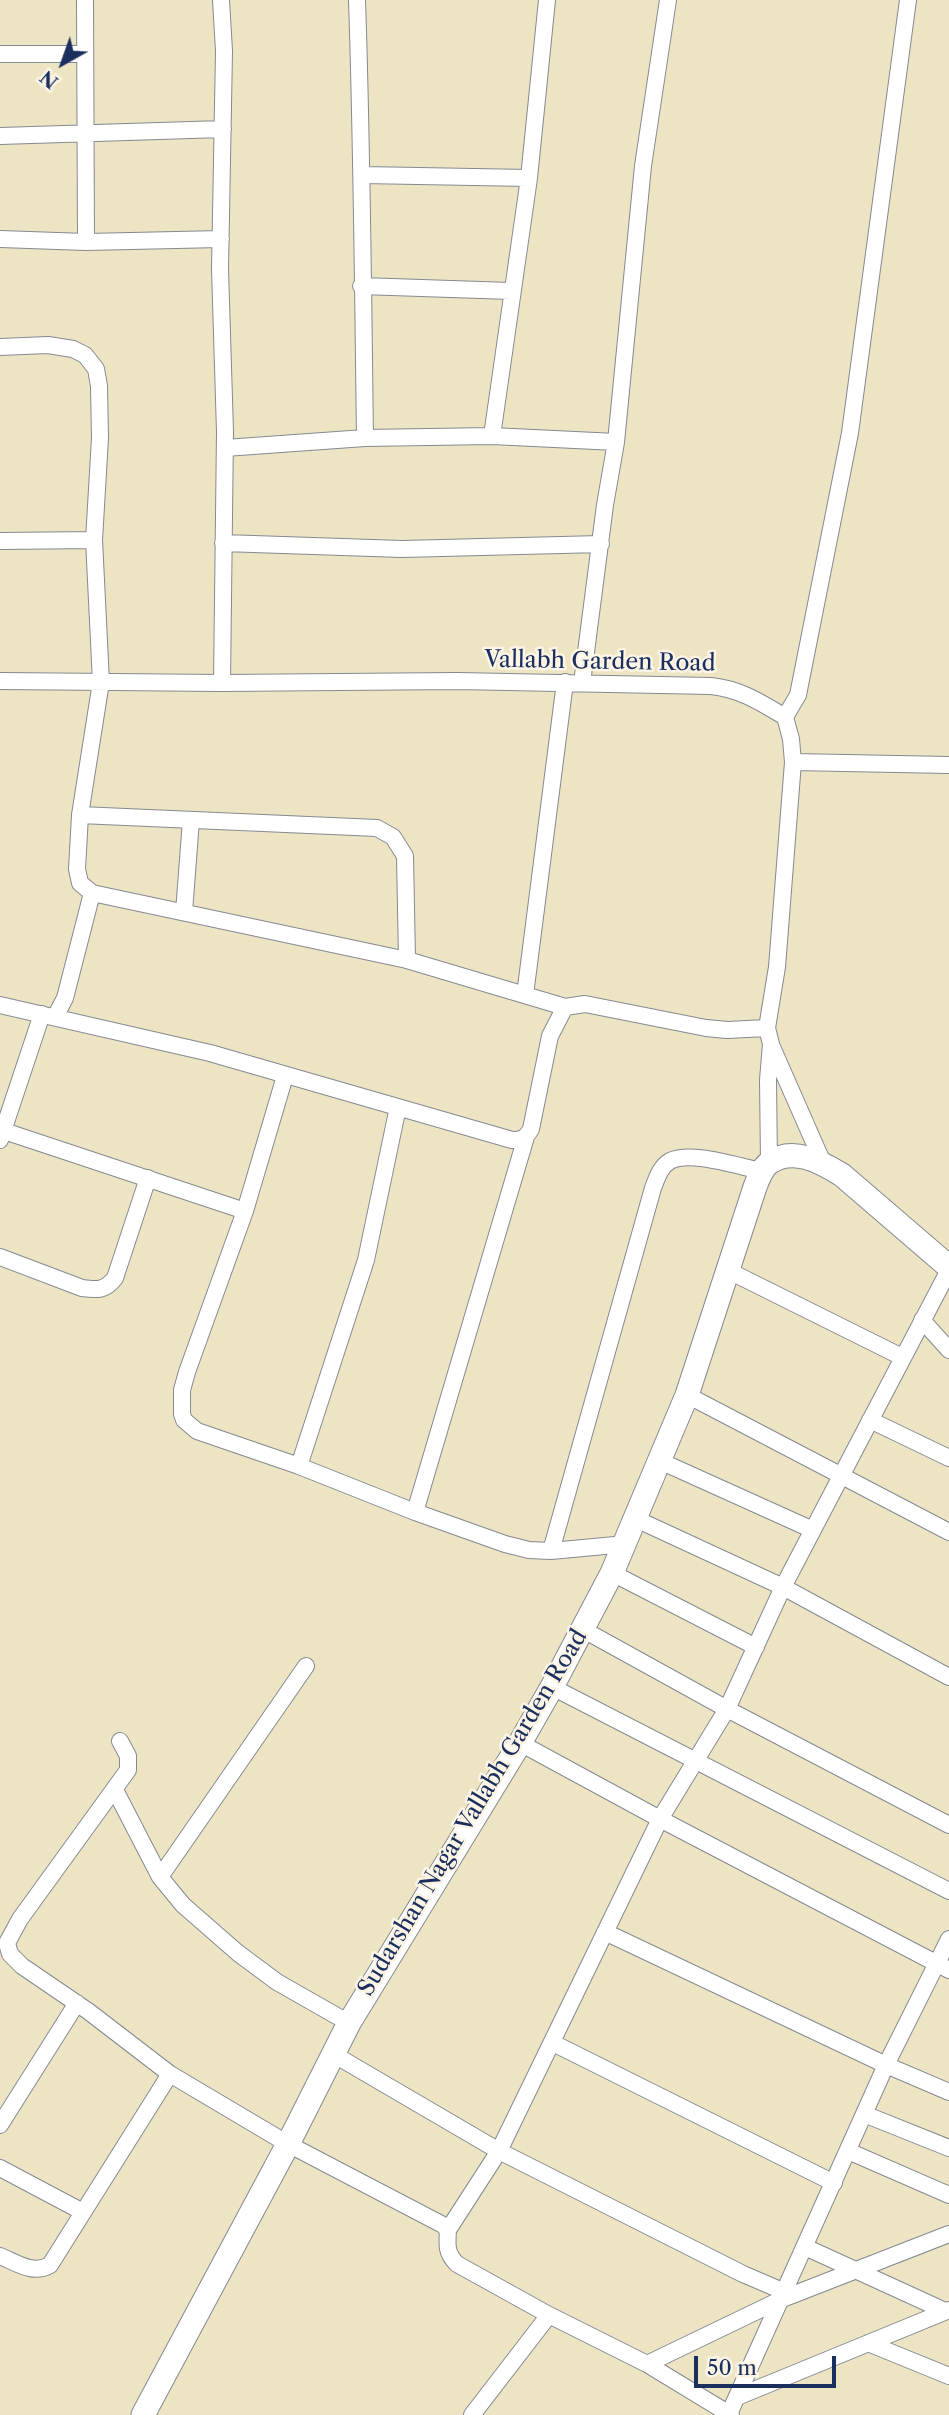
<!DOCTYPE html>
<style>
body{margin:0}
#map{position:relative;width:949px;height:2415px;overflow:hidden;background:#ede4c4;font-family:"Libre Caslon Text",serif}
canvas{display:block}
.north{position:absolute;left:28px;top:28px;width:70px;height:70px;-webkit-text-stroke:5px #fcf5e5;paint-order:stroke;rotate:220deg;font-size:19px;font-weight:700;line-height:28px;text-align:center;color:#1b2f5e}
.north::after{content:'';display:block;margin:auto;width:24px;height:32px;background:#1b2f5e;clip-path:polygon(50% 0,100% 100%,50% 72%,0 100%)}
.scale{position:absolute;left:694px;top:2356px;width:142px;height:32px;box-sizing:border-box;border:4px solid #1b2f5e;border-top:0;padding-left:9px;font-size:21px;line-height:24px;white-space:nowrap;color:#1b2f5e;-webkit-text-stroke:5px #fcf5e5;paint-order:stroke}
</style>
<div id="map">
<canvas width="949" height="2415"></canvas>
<div class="north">N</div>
<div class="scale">50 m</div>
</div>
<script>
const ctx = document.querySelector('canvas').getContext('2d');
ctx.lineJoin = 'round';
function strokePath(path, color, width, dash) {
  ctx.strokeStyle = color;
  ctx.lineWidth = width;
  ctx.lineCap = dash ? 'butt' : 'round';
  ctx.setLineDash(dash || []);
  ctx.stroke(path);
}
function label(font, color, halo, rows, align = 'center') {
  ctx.font = font + ' "Libre Caslon Text",serif';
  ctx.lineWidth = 5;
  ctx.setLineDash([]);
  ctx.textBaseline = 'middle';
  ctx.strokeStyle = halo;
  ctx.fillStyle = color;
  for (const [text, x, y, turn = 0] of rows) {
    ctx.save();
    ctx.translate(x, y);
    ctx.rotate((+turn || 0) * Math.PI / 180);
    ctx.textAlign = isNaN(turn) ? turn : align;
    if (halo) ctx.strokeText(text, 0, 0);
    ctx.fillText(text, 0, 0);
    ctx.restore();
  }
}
const street = new Path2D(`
 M85,0L86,242
 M221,0L224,51L220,269L225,432L222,683
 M357,0C362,146 363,292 365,438
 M0,54H84
 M0,136L223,129
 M363,175L529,178
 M0,239L86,242L221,239
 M361,286L511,291
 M0,347L48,345L73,349L85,355L96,369L99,386L100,438L94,540L101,682L80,815L77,869L80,883L92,893L407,960
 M492,436L529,178L547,0
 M225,448L365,438L492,436L616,442
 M0,541L94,540
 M223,543L402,549L601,544
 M0,681L222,683L457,681L711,686C740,689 760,702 785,717L791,739L793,762L777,967L767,1028L771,1044L768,1080L769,1163
 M582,683L605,505L616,442L643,166L668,0
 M785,717L798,695L850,433L908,0
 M793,762L949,765
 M80,815L377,828L393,837L405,856L407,960L565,1007
 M184,912L191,820
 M525,995L565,682
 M0,1005L210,1053L512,1140C522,1140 526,1138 531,1129L550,1036L565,1007L585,1004L706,1028L727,1030L767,1028
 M55,1017L65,998L92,893
 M772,1047L823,1163
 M285,1076L245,1211L187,1372L182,1390V1414L184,1420L197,1431L299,1466L415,1512L505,1544L529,1550L551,1551L626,1544
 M4,1131L245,1211
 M0,1140L42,1014
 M0,1257L82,1288C97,1290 105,1291 115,1278L148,1178
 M729,1271L902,1357
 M922,1320L949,1350
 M687,1395L949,1532
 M870,1420L949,1458
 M660,1461L813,1530
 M299,1466L366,1260L398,1107
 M415,1512L526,1137
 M636,1519L783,1587L949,1677
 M551,1551L653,1188C657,1178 660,1167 670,1161C690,1150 740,1167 762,1171
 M612,1573L756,1647
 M582,1629L727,1709L949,1825
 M552,1687L949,1891
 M120,1741L128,1756V1770L20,1919L7,1943L10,1954L22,1966L88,2011L170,2074L288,2144L443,2225L448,2230C447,2245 446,2253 457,2264L549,2315L647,2364L731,2415
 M520,1743L660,1819L949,1970
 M115,1790L160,1877L183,1905L238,1953L277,1982L349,2023
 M160,1877L306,1666
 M605,1932L886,2065L949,2092
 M553,2043L834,2183
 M333,2054L499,2151L743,2274L785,2292
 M864,2114L949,2148
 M0,2125L77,2003
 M848,2151L949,2195
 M0,2168L83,2212
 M448,2230L499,2151L660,1819L727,1709L783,1587L949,1270
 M805,2247L945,2311
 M0,2256C17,2263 33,2275 50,2265L170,2074
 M868,2343L949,2376
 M647,2364L782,2299L949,2234
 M737,2397L949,2310
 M729,2414L886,2065L949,1939
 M472,2415L549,2315`);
const secondary = new Path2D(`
 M143,2415L288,2144L349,2023L520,1743L552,1687L612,1573L687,1395L755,1187C758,1179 762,1168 769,1163C793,1146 821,1162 842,1175L949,1267`);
strokePath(street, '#848a91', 18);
strokePath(secondary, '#848a91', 25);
strokePath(street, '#fff', 16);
strokePath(secondary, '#fff', 23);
label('23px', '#1b2f5e', '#fcf5e5', [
 ["Vallabh Garden Road",600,662,1],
 ["Sudarshan Nagar Vallabh Garden Road",473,1813,-59]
]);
</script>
